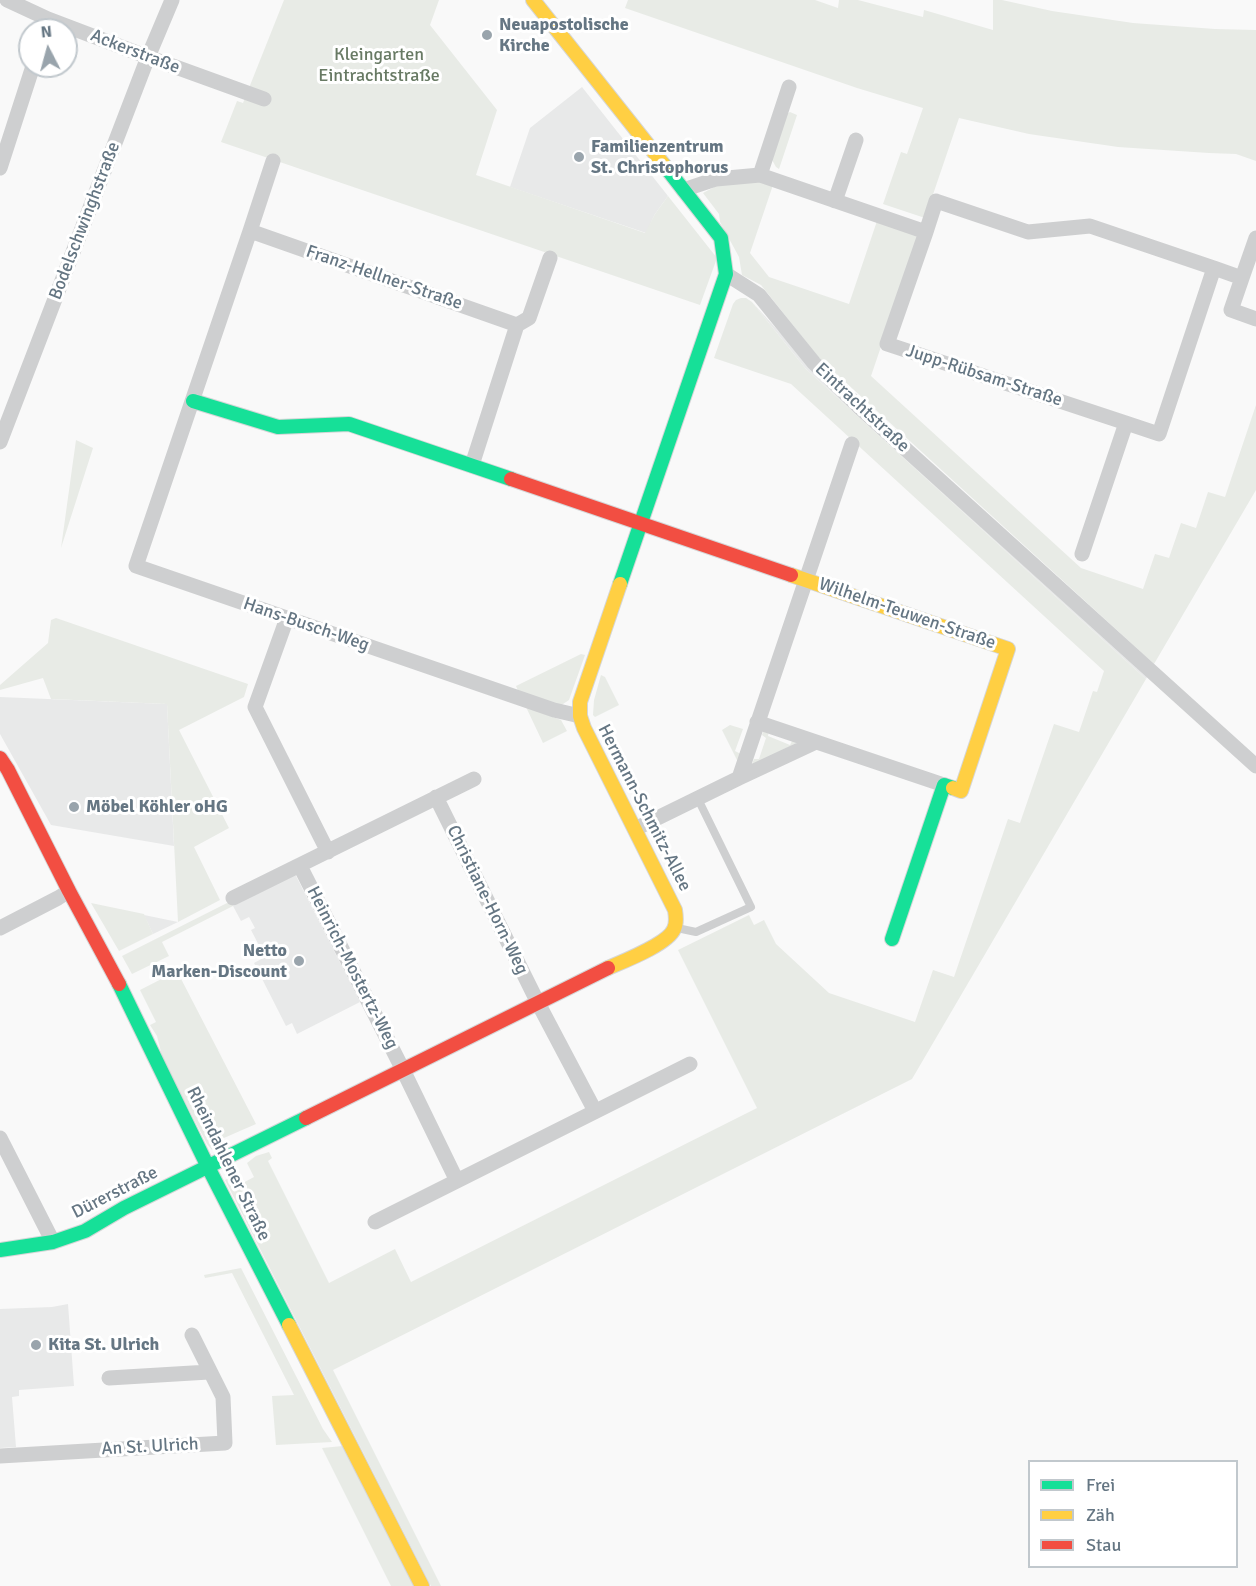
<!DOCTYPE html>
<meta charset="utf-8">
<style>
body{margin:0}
#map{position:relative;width:1256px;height:1586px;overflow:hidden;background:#f9f9f9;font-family:Signika,sans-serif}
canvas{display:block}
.legend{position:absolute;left:1028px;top:1460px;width:210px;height:108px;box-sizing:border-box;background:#fff;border:2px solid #c1c8cd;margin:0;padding:8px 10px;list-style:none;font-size:18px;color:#657683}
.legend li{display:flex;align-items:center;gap:12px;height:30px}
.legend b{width:30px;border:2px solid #c1c8cd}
.north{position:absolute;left:18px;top:18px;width:60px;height:60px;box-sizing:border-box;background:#fff;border:2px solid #c1c8cd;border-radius:50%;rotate:354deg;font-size:16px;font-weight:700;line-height:24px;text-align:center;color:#657683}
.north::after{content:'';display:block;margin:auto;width:21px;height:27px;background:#99a4ac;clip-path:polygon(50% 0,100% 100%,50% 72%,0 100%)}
</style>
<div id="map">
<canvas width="1256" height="1586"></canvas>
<ul class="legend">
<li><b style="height:8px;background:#16e098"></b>Frei</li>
<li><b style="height:8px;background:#ffcf43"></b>Zäh</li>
<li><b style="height:8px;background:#f24e42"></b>Stau</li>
</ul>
<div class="north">N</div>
</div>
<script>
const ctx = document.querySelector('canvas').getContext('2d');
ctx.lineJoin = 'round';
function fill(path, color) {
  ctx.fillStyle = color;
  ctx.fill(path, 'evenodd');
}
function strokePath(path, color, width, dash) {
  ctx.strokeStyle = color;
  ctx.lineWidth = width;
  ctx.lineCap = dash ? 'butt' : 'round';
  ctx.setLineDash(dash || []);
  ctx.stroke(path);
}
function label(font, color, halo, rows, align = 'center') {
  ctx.font = font + ' Signika,sans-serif';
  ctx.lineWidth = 6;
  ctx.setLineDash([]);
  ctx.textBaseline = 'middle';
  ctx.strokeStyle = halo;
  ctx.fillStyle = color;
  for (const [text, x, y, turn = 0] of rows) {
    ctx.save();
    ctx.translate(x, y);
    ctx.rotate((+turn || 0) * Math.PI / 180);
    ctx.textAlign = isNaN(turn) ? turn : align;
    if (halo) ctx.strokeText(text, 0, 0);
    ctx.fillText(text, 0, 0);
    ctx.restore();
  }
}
fill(new Path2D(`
 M582,87L668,196L655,214L646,233L510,187L530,128Z
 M752,302L805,360L1147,677L1146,679L806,369Z
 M0,697L167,704L174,846L51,825L0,734Z
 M295,874L360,1002L297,1034L292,1023L286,1026L254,963L265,957L251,930L255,928L249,917L241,921L233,906Z
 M144,915L178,922L153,934Z
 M68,1304L74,1386L19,1390V1396L12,1397L16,1447L0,1448V1309L52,1307Z`), '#e8e9e9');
fill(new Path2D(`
 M284,0H439L430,25L497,110L476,175L645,233L655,214L668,196L717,258L700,305L221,142L237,101L243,103Z
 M628,0H815L838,8L839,0H858L923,17L924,10L993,30V0H1002L1052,11L1133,23L1215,29L1256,30V161L1236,154L1209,153L1118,147L1029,134L959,118L925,218L883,204L901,152L907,154L923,108L857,88L625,8Z
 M790,112L797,115L779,169L776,167L771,158L785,115Z
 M755,181L773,185L750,253L769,277L849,304L877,221L919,235L871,376L1081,568L1143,589L1155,554L1169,558L1181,523L1196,528L1208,492L1225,497L1256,405V490L1154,664L819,358L761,285L742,275L739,257L720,222L719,214L703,193L720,184Z
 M741,298H746L752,302L806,369L1146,679L912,1079L333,1370L441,1586H431L225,1180L234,1176L239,1185L254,1177L247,1163L256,1156L269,1152L272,1158L268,1161L329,1283L395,1249L411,1282L757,1108L678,950L749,915L754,925L764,920L776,944L829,993L915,1022L933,970L954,977L1008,819L1020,823L1054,724L1079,732L1093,691L1097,692L1104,671L791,384L714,358L733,304L736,300Z
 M76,440L93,448L61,548Z
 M56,618L248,684L244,697L179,730L229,828L194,847L220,900L178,922L167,704L51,699L43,678L0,690V685L48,643L51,620Z
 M581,654L585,655L569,700L560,706L519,693L516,686Z
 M601,675L605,677L619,705L595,717L593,715L594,700Z
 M526,707L561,720L567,731L543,743Z
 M730,725L743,729L735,751L741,754L738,762L722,730Z
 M764,729L769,730L768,736L790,745L793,739L800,741L751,766L754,759H759L766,738L762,735Z
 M231,901L233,906L162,942L169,956L132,974L122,956Z
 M91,903L144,914L153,934L119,951Z
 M177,971L256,1124L217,1141L220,1148L212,1150L207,1144L163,1060L157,1036L150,1025L156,1022L140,990Z
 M241,1268L323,1429L332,1442L276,1445L272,1396L294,1395L232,1273L205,1278L204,1275Z
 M343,1446L414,1586H391L322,1448Z`), '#e8ebe6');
const fast = new Path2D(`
 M193,401L278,427L349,424L511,479
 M620,584L726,274L721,238L664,165
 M892,939L944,785L953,788
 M119,984L208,1167L289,1325
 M0,1250L53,1242L85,1231L124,1208L306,1118`);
const slow = new Path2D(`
 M533,0L664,165
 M791,575L1008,649L961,791L953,788
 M608,968C624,961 668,944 674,929C677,923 676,916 675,910L584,728L580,716V702L620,584
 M289,1325L422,1586`);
const jam = new Path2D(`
 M511,479L791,575
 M0,758L8,770L69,891L119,984
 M306,1118L608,968`);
strokePath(fast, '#d5d6d7', 16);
strokePath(slow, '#d5d6d7', 16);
strokePath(jam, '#d5d6d7', 16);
strokePath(new Path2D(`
 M677,928L696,932L751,907L697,797`), '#cecfd0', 8);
strokePath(new Path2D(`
 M7,0L48,19L148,57L264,99
 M273,161L250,231L136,566L554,710L580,716
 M0,168L33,66
 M760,175L789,87
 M683,190L716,179L760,175L926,232L936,201L1028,232L1090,226L1214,268
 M835,201L856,140
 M250,231L517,325L472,465
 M926,232L887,344L1126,423
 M726,274L759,295L814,363L859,407L1256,766
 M1242,278L1231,310L1256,319
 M517,325L529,318L550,258
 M0,442L148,57L172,0
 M1082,554L1126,423L1159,434L1214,268L1242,278L1256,238
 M287,618L255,707L328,852
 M757,722L944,785
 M739,778L816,742
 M436,797L538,1003L595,1111
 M635,829L739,778L852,444
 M300,866L403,1070L457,1181
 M233,898L474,779
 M0,928L58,898L69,891
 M0,1138L53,1242
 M375,1222L690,1064
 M109,1378L209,1372
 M0,1456L225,1443L223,1397L192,1335`), '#cecfd0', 15);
strokePath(fast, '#16e098', 14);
strokePath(slow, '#ffcf43', 14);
strokePath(jam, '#f24e42', 14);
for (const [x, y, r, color] of [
 [487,35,6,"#99a4ac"],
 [579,157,6,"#99a4ac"],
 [74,807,6,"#99a4ac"],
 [299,961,6,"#99a4ac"],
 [36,1345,6,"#99a4ac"]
]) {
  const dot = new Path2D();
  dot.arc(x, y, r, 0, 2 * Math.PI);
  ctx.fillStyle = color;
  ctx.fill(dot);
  strokePath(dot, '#fff', 2);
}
label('bold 18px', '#657683', '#fff', [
 ["Neuapostolische",499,25],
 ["Kirche",499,46],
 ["Familienzentrum",591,147],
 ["St. Christophorus",591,168],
 ["Möbel Köhler oHG",86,807],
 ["Netto",287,951,"right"],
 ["Marken-Discount",287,972,"right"],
 ["Kita St. Ulrich",48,1345]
], 'left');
label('18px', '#657683', '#fff', [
 ["Ackerstraße",135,52,21],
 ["Bodelschwinghstraße",85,221,-69],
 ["Franz-Hellner-Straße",384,278,19],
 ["Jupp-Rübsam-Straße",984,376,18],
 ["Eintrachtstraße",862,408,43],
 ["Wilhelm-Teuwen-Straße",907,614,19],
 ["Hans-Busch-Weg",306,625,19],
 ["Hermann-Schmitz-Allee",644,808,63],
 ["Christiane-Horn-Weg",487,900,64],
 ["Heinrich-Mostertz-Weg",352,968,63],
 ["Rheindahlener Straße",228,1164,64],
 ["Dürerstraße",115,1193,-27],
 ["An St. Ulrich",150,1447,-3]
]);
label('18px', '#687a64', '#fff', [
 ["Kleingarten",379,55],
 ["Eintrachtstraße",379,76]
]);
</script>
